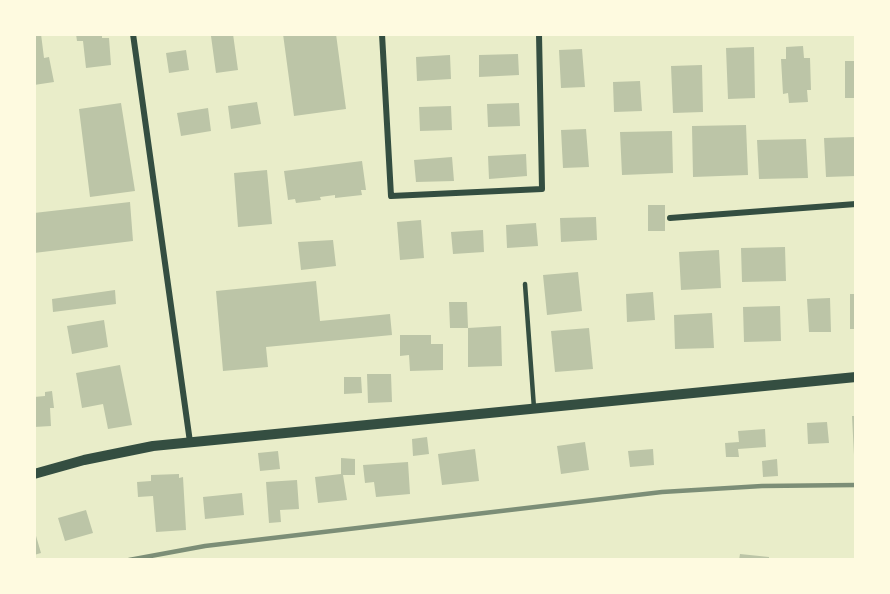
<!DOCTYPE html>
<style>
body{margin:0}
#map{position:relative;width:890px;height:594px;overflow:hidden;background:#e9edc9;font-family:"PT Sans",sans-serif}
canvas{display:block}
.frame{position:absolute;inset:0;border:36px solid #fefae0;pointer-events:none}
</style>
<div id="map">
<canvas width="890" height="594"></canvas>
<div class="frame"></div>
</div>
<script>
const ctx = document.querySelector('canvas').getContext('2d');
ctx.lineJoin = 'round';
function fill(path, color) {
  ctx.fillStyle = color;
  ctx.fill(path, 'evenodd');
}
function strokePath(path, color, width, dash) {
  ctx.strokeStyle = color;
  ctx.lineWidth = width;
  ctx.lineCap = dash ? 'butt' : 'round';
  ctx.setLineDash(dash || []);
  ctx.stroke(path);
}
fill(new Path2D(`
 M34,34H41L44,58L49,57L54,82L34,85Z
 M76,34H102V38H109L111,65L86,68L83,41H77Z
 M222,34H233L238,70L216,73L211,36Z
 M283,34H336L346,109L294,116Z
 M803,46L804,58H810L811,90H807L808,102L789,103L788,93L783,94L781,59H786V47Z
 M754,47L755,98L728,99L726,48Z
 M582,49L585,87L561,88L559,50Z
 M186,50L189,70L169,73L166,53Z
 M518,54L519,75L479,77V55Z
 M450,55L451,79L417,81L416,57Z
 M845,61H856V98H845Z
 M702,65L703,112L673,113L671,66Z
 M640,81L642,111L614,112L613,82Z
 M257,102L261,124L231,129L228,106Z
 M121,103L135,191L90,197L79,109Z
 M519,103L520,126L488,127L487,104Z
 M451,106L452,130L420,131L419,107Z
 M208,108L211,131L181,136L177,113Z
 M746,125L748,175L693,177L692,126Z
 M586,129L589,167L563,168L561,130Z
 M672,131L673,173L622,175L620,132Z
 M856,137V176L826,177L824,138Z
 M806,139L808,178L759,179L757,140Z
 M526,154L527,176L489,179L488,156Z
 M452,157L454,181L416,182L414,160Z
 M362,161L366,190H361L362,195L335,198V195L320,197L321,200L296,203L295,199L288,200L284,171Z
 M267,170L272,224L238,227L234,173Z
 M130,202L133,241L34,253V213Z
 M648,205H665V231H648Z
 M596,217L597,240L561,242L560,218Z
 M421,220L424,258L400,260L397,222Z
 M536,223L538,246L507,248L506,225Z
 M483,230L484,252L453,254L451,232Z
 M333,240L336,266L301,270L298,242Z
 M785,247L786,281L742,282L741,248Z
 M719,250L721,288L681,290L679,252Z
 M578,272L582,311L547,315L543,275Z
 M316,281L320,321L390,314L392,335L266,347L268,367L223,371L216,291Z
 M115,290L116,304L53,312L52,299Z
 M653,292L655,320L627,322L626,294Z
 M850,294H856V329H850Z
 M830,298L831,332H809L807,299Z
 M449,302H467L468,328H450Z
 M780,306L781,341L744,342L743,307Z
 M712,313L714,348L675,349L674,315Z
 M104,320L108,347L72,354L67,326Z
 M501,326L502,366L468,367V328Z
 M589,328L593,369L555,372L551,331Z
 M400,335H431V344H443V370L410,371L409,355L400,356Z
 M120,365L132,425L108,429L103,404L82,408L76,373Z
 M367,374H391L392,402L368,403Z
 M344,377H361L362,393L344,394Z
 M52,391L54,408H50L51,426L34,427V397L45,396V392Z
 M852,416H856V455H854Z
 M827,422L829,443L808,444L807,423Z
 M765,429L766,447L738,449L739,457H726L725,443L739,442L738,431Z
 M427,437L429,454L413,456L412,439Z
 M585,442L589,470L561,474L557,446Z
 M475,449L479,481L442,485L438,454Z
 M653,449L654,465L630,467L628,451Z
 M278,451L280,469L260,471L258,453Z
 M341,458L355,459V475H343L347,500L318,503L315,477L341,474Z
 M777,459L778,476L763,477L762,461Z
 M408,462L410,494L376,497L374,482L365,483L363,465Z
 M179,474V478L183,477L186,530L156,532L153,496L138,497L137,482L151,481V475Z
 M297,480L299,509L280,510L281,522L269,523L266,482Z
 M242,493L244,515L205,519L203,497Z
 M86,510L93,533L65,541L58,518Z
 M34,529L41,553L34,555Z
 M740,554L769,557V560H739Z`), '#bcc5a7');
strokePath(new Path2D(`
 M525,284L534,408`), '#344e41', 4.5);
strokePath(new Path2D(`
 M133,34L190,442
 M382,34L391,196L542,189L539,34
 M670,218L856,204`), '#344e41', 6);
strokePath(new Path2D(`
 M34,474L84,460L153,446L856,377`), '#344e41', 10);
strokePath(new Path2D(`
 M129,560L205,546L662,492L762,486L856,485`), '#7c8e77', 4.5);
</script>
